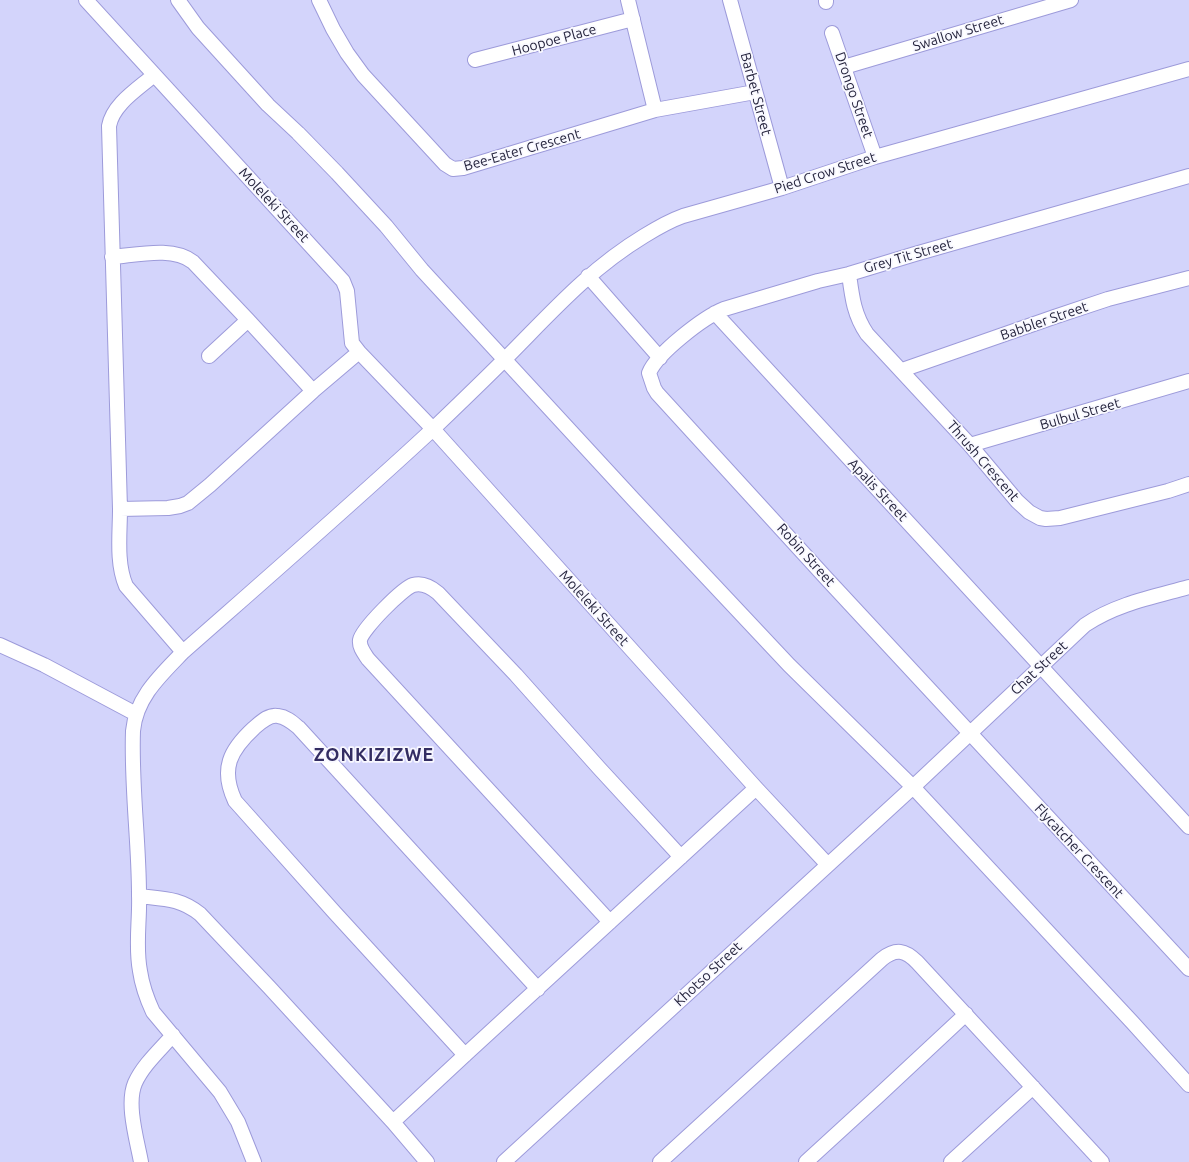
<!DOCTYPE html>
<style>
body{margin:0}
canvas{display:block;background:#d3d4fb}
</style>
<canvas width="1189" height="1162"></canvas>
<script>
const ctx = document.querySelector('canvas').getContext('2d');
ctx.lineJoin = 'round';
function strokePath(path, color, width, dash) {
  ctx.strokeStyle = color;
  ctx.lineWidth = width;
  ctx.lineCap = dash ? 'butt' : 'round';
  ctx.setLineDash(dash || []);
  ctx.stroke(path);
}
function label(font, color, halo, rows, align = 'center') {
  ctx.font = font + ' Ubuntu,sans-serif';
  ctx.lineWidth = 3.5;
  ctx.setLineDash([]);
  ctx.textBaseline = 'middle';
  ctx.strokeStyle = halo;
  ctx.fillStyle = color;
  for (const [text, x, y, turn = 0] of rows) {
    ctx.save();
    ctx.translate(x, y);
    ctx.rotate((+turn || 0) * Math.PI / 180);
    ctx.textAlign = isNaN(turn) ? turn : align;
    if (halo) ctx.strokeText(text, 0, 0);
    ctx.fillText(text, 0, 0);
    ctx.restore();
  }
}
const minor = new Path2D(`
 M86,0L343,281L347,291L352,343L359,352L433,429L756,788L828,865
 M178,0L198,28L268,105L298,133L337,173L386,226L422,270L634,500L789,665L913,787L1132,1022L1189,1085
 M319,0L333,29L347,53L363,75L445,164L453,169L463,168L655,110L755,92
 M628,0L655,110
 M730,0L782,188
 M826,0V2
 M832,33L875,157
 M475,60L633,19
 M844,67L1071,0
 M154,75C138,89 113,104 109,126L120,509C120,533 116,563 126,586L183,652
 M1189,176L915,254L849,274L818,281L724,309C704,317 657,353 649,373L654,388L657,393L826,578L1189,969
 M112,257C137,255 173,246 193,262L248,320L313,391
 M849,274C852,297 854,315 867,334L970,445L1017,501L1029,512L1040,518L1046,519L1060,518L1168,491L1189,484
 M588,276L660,358
 M715,313L1189,827
 M209,356L248,320
 M902,370L1054,317L1108,299L1189,278
 M970,445L1189,381
 M120,509L168,508L180,506L188,503L210,485L313,391L359,352
 M0,645L44,665L136,714
 M139,896C164,899 180,898 200,914L269,987L393,1122L427,1162
 M610,922L368,659C364,653 359,647 360,640C362,629 403,588 413,585C423,582 431,587 438,593L516,675L599,768L681,857
 M465,1055L335,913L235,801C220,769 230,750 254,728C261,722 269,714 278,716C287,717 293,723 299,728L538,989
 M393,1122L465,1055L756,788
 M141,1162C137,1140 126,1104 135,1083C143,1065 160,1050 173,1035
 M254,1162L238,1122L220,1092L153,1012C147,999 142,985 140,971C135,946 140,920 139,895C139,841 131,786 133,731C136,697 161,675 183,652C267,578 351,505 433,429C457,406 481,383 505,359C550,314 588,270 644,236C657,228 669,221 683,216L782,188L875,157L1189,69
 M504,1162L913,787L1085,625C1116,604 1153,597 1189,587
 M660,1162L882,959C896,948 905,950 917,962L1102,1162
 M806,1162L877,1097L966,1014
 M951,1162L1033,1087`);
strokePath(minor, '#9d9bda', 16);
strokePath(minor, '#fff', 14);
label('14px', '#25243d', '#f8f8ff', [
 ["Swallow Street",958,33,-17],
 ["Hoopoe Place",554,40,-15],
 ["Barbet Street",756,94,75],
 ["Drongo Street",854,95,71],
 ["Bee-Eater Crescent",522,150,-16],
 ["Pied Crow Street",825,173,-18],
 ["Moleleki Street",274,205,47],
 ["Grey Tit Street",908,256,-16],
 ["Babbler Street",1044,321,-19],
 ["Bulbul Street",1080,414,-16],
 ["Thrush Crescent",983,461,49],
 ["Apalis Street",878,490,47],
 ["Robin Street",806,555,48],
 ["Moleleki Street",594,608,48],
 ["Chat Street",1039,668,-43],
 ["Flycatcher Crescent",1079,851,47],
 ["Khotso Street",708,974,-43]
]);
ctx.letterSpacing = '1px';
label('bold 18px', '#332d62', '#f8f8ff', [
 ["ZONKIZIZWE",374,755]
]);
ctx.letterSpacing = '0px';
</script>
